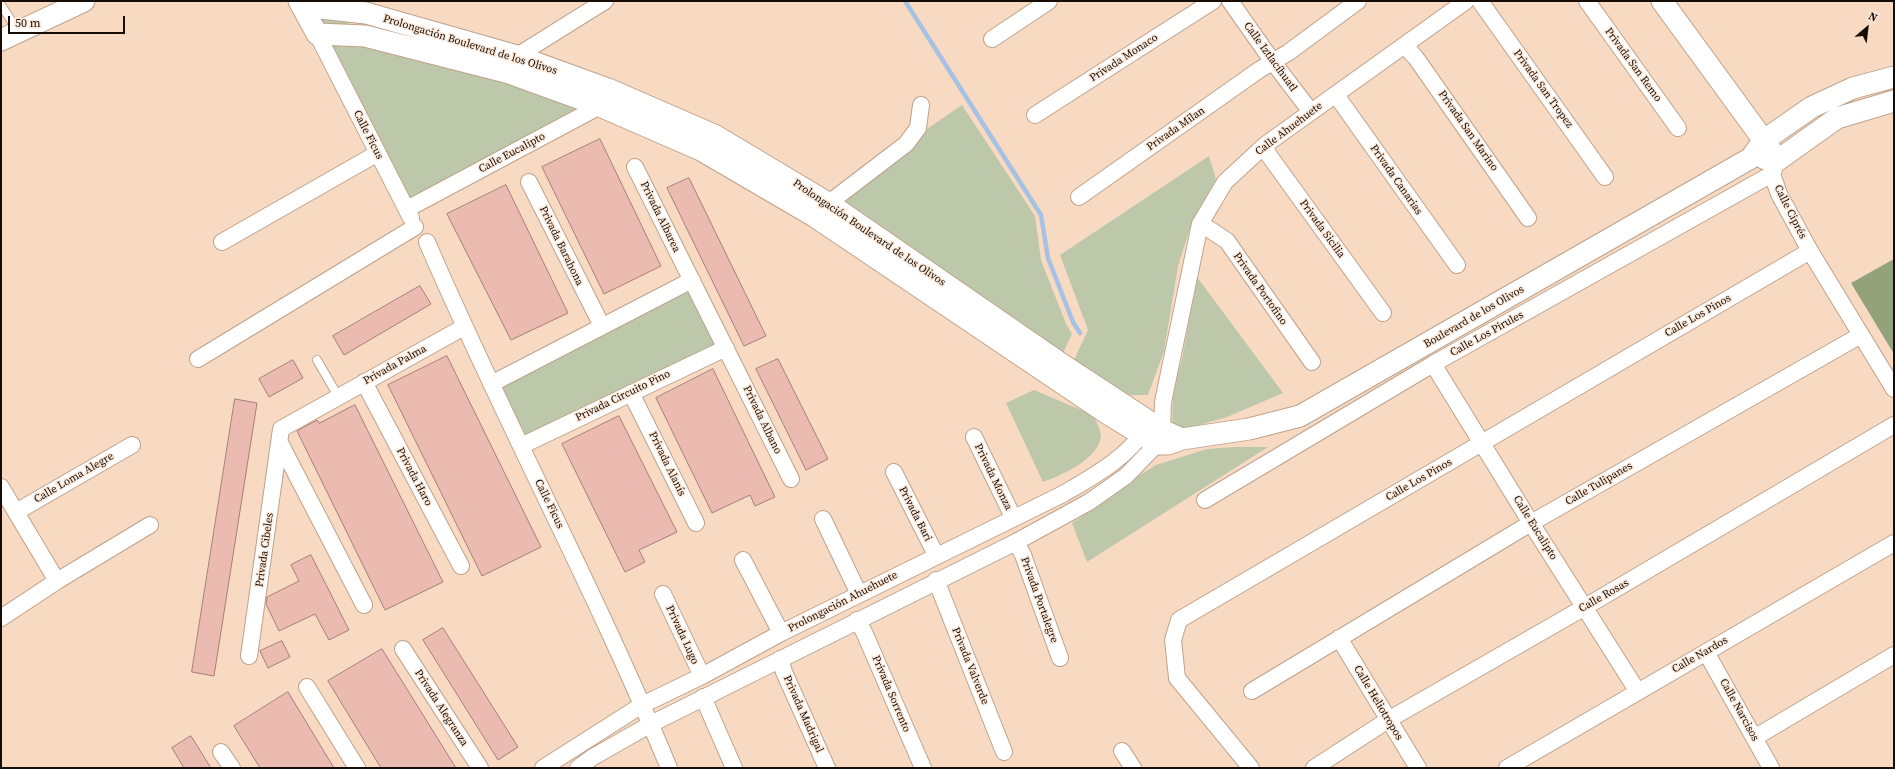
<!DOCTYPE html>
<meta charset="utf-8">
<style>
body{margin:0}
#map{position:relative;width:1895px;height:769px;overflow:hidden;background:#f8dac2;font-family:"Source Serif 4",serif}
canvas{display:block}
.frame{position:absolute;inset:0;border:2px solid #170d06;pointer-events:none}
.north{position:absolute;left:1847px;top:8px;width:40px;height:40px;-webkit-text-stroke:3px #fceadc;paint-order:stroke;rotate:28deg;font-size:11px;font-weight:700;line-height:16px;text-align:center;color:#170d06}
.north::after{content:'';display:block;margin:auto;width:14px;height:18px;background:#170d06;clip-path:polygon(50% 0,100% 100%,50% 72%,0 100%)}
.scale{position:absolute;left:8px;top:16px;width:117px;height:18px;box-sizing:border-box;border:2px solid #170d06;border-top:0;padding-left:5px;font-size:12px;line-height:14px;white-space:nowrap;color:#170d06;-webkit-text-stroke:3px #fceadc;paint-order:stroke}
</style>
<div id="map">
<canvas width="1895" height="769"></canvas>
<div class="frame"></div>
<div class="north">N</div>
<div class="scale">50 m</div>
</div>
<script>
const ctx = document.querySelector('canvas').getContext('2d');
ctx.lineJoin = 'round';
function fill(path, color) {
  ctx.fillStyle = color;
  ctx.fill(path, 'evenodd');
}
function strokePath(path, color, width, dash) {
  ctx.strokeStyle = color;
  ctx.lineWidth = width;
  ctx.lineCap = dash ? 'butt' : 'round';
  ctx.setLineDash(dash || []);
  ctx.stroke(path);
}
function label(font, color, halo, rows, align = 'center') {
  ctx.font = font + ' "Source Serif 4",serif';
  ctx.lineWidth = 3;
  ctx.setLineDash([]);
  ctx.textBaseline = 'middle';
  ctx.strokeStyle = halo;
  ctx.fillStyle = color;
  for (const [text, x, y, turn = 0] of rows) {
    ctx.save();
    ctx.translate(x, y);
    ctx.rotate((+turn || 0) * Math.PI / 180);
    ctx.textAlign = isNaN(turn) ? turn : align;
    if (halo) ctx.strokeText(text, 0, 0);
    ctx.fillText(text, 0, 0);
    ctx.restore();
  }
}
fill(new Path2D(`
 M307,1L356,27L600,106L412,205Z
 M962,105L1035,216L1041,260L1066,324L1072,334L1062,355L823,200Z
 M1209,156L1216,179L1193,219L1178,266L1164,351L1148,395H1118L1073,362L1088,330L1060,255Z
 M1197,277L1283,393L1227,417L1172,433L1173,390L1182,359Z
 M691,281L725,348L526,443L497,381Z
 M1034,390L1093,415C1096,421 1101,430 1101,436C1099,459 1062,475 1043,482L1006,403Z
 M1233,447H1268L1087,562L1072,523L1111,497L1135,478L1156,465L1207,449Z`), '#bdc8aa');
fill(new Path2D(`
 M1894,259V354L1851,283Z`), '#94a27b');
strokePath(new Path2D(`
 M905,1L1041,215L1048,258L1073,322L1080,333`), '#a5c1e3', 4.5);
const building = new Path2D(`
 M600,139L661,266L604,294L542,167Z
 M689,178L766,336L744,346L667,188Z
 M506,185L568,313L511,340L447,214Z
 M420,286L431,304L344,355L333,336Z
 M447,356L541,547L482,576L388,385Z
 M778,359L828,459L806,470L756,369Z
 M293,360L303,378L269,397L259,379Z
 M713,369L775,497L755,506L750,495L712,513L656,398Z
 M235,399L257,403L214,676L192,672Z
 M355,405L443,582L385,610L297,431L317,420L319,423Z
 M619,416L677,532L639,550L645,562L625,572L562,444Z
 M311,555L349,630L329,640L315,614L279,631L266,604L267,597L299,581L291,565Z
 M443,628L518,747L498,760L423,640Z
 M282,641L290,657L268,668L260,651Z
 M382,649L456,768H381L328,681Z
 M288,692L334,768H260L234,726Z
 M191,736L211,768H184L172,748Z`);
fill(building, '#ebbbb2');
strokePath(building, '#a37f78', 1);
const service = new Path2D(`
 M1,5L18,31
 M317,360L338,396`);
const minor = new Path2D(`
 M1230,1L1273,62L1311,112
 M1480,1L1605,177
 M1587,1L1678,128
 M317,34L411,218
 M992,39L1049,1
 M1405,46L1416,58L1528,218
 M512,63L517,56L605,1
 M1336,95L1457,265
 M1035,115L1213,1
 M1265,145L1268,154L1383,313
 M1776,164L1772,174L1779,194L1810,251L1894,389
 M635,167L791,479
 M529,182L602,326
 M1079,197L1259,70L1289,52L1358,1
 M407,209L600,106L603,100
 M821,209L906,144L918,128L921,105
 M1200,224L1209,229L1227,241L1312,362
 M222,242L378,153
 M427,242C503,419 595,589 669,768
 M198,359L415,227
 M1433,364L1531,523L1638,692
 M364,382L461,566
 M491,384L692,280
 M631,393L696,523
 M974,437L1013,517
 M280,443L364,605
 M521,446L726,348
 M894,472L936,555
 M1,487L57,581
 M1205,500L1433,364L1772,174
 M16,512L132,445
 M823,519L859,594
 M1016,542L1023,555L1060,658
 M743,560L781,633
 M936,580L1004,752
 M663,594L702,676
 M1,618L57,581L150,525
 M857,620L864,632L923,768
 M1339,638L1418,768
 M403,649L480,768
 M1706,652L1771,768
 M249,656L281,429L464,327
 M780,659L784,672L827,768
 M307,687L357,768
 M1252,691L1531,523L1861,335
 M703,697L734,768
 M1754,738L1894,655
 M1122,751L1133,768
 M221,752L232,768
 M543,768L642,705L702,676L781,633L1063,494C1094,476 1129,457 1147,426
 M578,768L593,757L651,724L1016,542L1089,502L1126,476L1157,444L1162,430L1163,402L1200,224L1225,182L1265,145L1466,1
 M1251,768L1177,678L1173,640L1179,620L1810,251
 M1314,768L1388,720L1585,607L1894,425
 M1507,768L1894,543`);
const tertiary = new Path2D(`
 M299,1L317,34L365,36L506,72L600,106L701,150L814,216L1105,412L1157,444H1168L1182,439L1249,429L1300,416L1751,158L1763,141L1812,107L1853,88L1894,77
 M1662,1L1778,160
 M302,6L366,13L517,56L608,89L716,136L828,203L1057,361L1162,430L1182,439
 M1,40L84,1
 M1765,159L1778,160L1837,118L1894,101`);
strokePath(service, '#bfa28c', 10);
strokePath(minor, '#bfa28c', 18);
strokePath(tertiary, '#bfa28c', 23);
strokePath(service, '#fff', 8);
strokePath(minor, '#fff', 16);
strokePath(tertiary, '#fff', 21);
label('11px', '#170d06', '#fceadc', [
 ["Prolongación Boulevard de los Olivos",470,45,17],
 ["Calle Iztlacíhuatl",1270,57,54],
 ["Privada Monaco",1124,58,-33],
 ["Privada San Remo",1633,65,54],
 ["Privada San Tropez",1543,89,54],
 ["Privada Milan",1176,129,-35],
 ["Calle Ahuehuete",1289,129,-37],
 ["Privada San Marino",1468,131,55],
 ["Calle Ficus",368,135,63],
 ["Calle Eucalipto",512,153,-28],
 ["Privada Canarias",1396,180,55],
 ["Calle Ciprés",1790,212,63],
 ["Privada Albarea",660,217,64],
 ["Privada Sicilia",1322,229,54],
 ["Prolongación Boulevard de los Olivos",869,233,34],
 ["Privada Barahona",561,246,64],
 ["Privada Portofino",1260,289,55],
 ["Calle Los Pinos",1698,316,-30],
 ["Boulevard de los Olivos",1474,317,-30],
 ["Calle Los Pirules",1487,334,-29],
 ["Privada Palma",395,365,-29],
 ["Privada Circuito Pino",623,396,-26],
 ["Privada Albano",762,420,64],
 ["Privada Alanís",667,464,64],
 ["Privada Haro",414,477,62],
 ["Privada Monza",993,477,64],
 ["Calle Loma Alegre",74,478,-30],
 ["Calle Los Pinos",1419,480,-30],
 ["Calle Tulipanes",1599,484,-30],
 ["Calle Ficus",549,504,64],
 ["Privada Bari",915,514,63],
 ["Calle Eucalipto",1535,528,58],
 ["Privada Cibeles",265,550,-82],
 ["Calle Rosas",1604,596,-30],
 ["Privada Portalegre",1039,600,70],
 ["Prolongación Ahuehuete",843,602,-27],
 ["Privada Lugo",682,635,65],
 ["Calle Nardos",1700,655,-30],
 ["Privada Valverde",970,666,68],
 ["Privada Sorrento",891,694,67],
 ["Calle Heliotropos",1378,703,59],
 ["Privada Alegranza",441,708,57],
 ["Calle Narcisos",1739,710,61],
 ["Privada Madrigal",803,714,66]
]);
</script>
